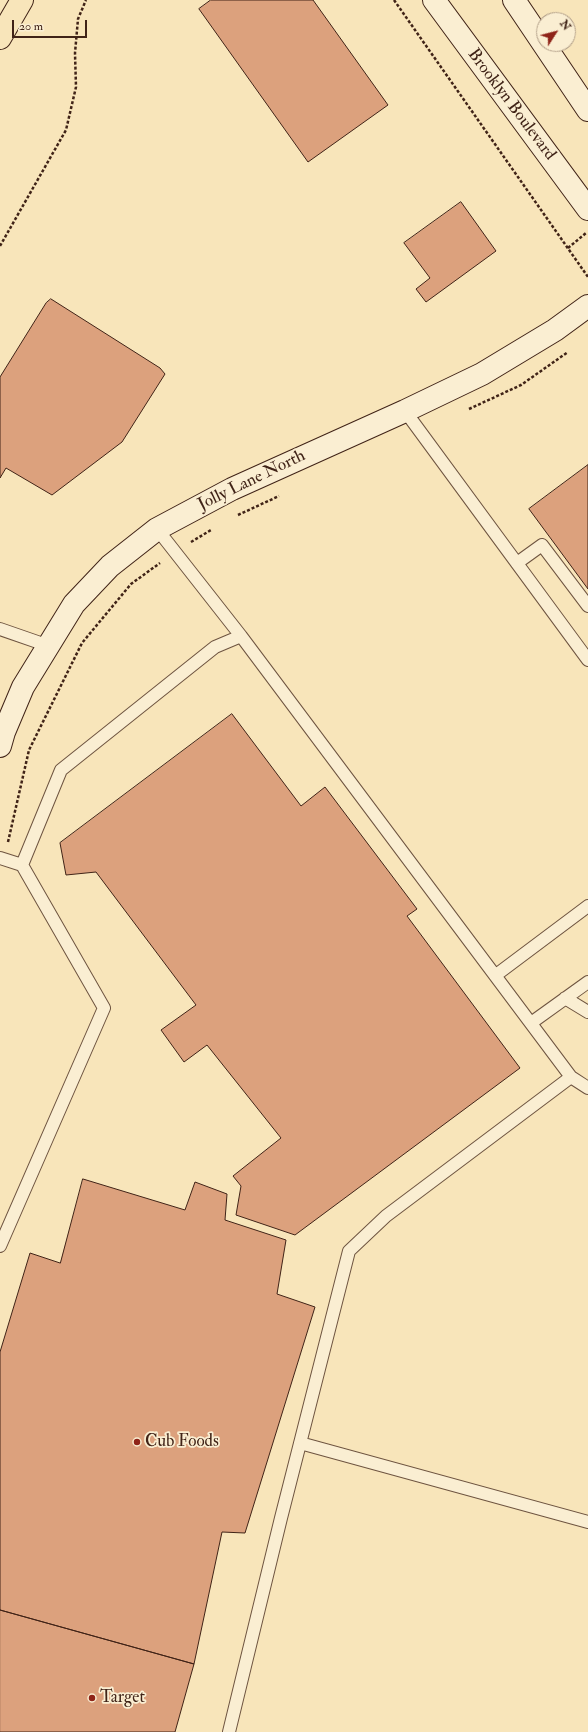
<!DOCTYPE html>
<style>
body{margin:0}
#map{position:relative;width:588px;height:1732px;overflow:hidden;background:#f8e5ba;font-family:"IM FELL Double Pica",serif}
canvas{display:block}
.north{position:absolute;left:536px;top:12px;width:40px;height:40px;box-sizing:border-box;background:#faeed2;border:1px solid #b09d87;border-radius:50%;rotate:54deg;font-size:11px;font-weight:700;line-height:16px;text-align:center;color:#402317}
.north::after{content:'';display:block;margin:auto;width:14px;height:18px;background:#8f2418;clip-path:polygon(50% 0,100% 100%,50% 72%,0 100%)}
.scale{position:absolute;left:12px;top:20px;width:75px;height:18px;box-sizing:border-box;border:2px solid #402317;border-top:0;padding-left:5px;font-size:12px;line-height:14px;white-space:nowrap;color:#402317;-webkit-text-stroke:3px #faeed2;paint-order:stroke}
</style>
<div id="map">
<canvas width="588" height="1732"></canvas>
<div class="north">N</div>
<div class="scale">20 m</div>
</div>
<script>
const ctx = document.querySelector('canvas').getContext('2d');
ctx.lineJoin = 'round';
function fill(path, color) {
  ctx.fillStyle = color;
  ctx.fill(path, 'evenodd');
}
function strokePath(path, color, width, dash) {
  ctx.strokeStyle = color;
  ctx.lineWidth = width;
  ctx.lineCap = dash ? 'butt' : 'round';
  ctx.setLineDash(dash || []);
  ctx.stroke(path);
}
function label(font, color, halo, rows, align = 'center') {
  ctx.font = font + ' "IM FELL Double Pica",serif';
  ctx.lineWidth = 3.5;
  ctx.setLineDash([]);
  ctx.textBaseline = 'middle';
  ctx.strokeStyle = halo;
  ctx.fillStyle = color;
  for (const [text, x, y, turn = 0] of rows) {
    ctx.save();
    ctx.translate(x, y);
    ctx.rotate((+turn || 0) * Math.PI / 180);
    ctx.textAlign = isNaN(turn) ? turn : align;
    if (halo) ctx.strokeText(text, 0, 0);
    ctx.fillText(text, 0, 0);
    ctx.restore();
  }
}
const building = new Path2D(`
 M211,0H313L388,105L308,162L199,9Z
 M461,202L496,251L426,302L416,289L430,278L404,243Z
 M51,299L160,368L165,374L122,442L52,495L6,468L0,478V377L46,303Z
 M588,465V589L529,509Z
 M232,714L301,806L325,787L417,909L407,916L520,1068L295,1235L236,1215L241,1186L233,1176L281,1138L207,1045L184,1062L161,1030L196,1005L96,872L66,875L60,843Z
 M83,1179L185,1210L195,1182L227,1194L225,1220L286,1240L277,1294L315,1307L245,1533L222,1532L194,1664L0,1610V1352L30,1253L60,1263Z
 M0,1610L194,1664L175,1732H0Z`);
fill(building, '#dca17d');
strokePath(building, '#402317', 1);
const lane = new Path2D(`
 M405,411L588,660
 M157,529L241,636L571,1077L588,1088
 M517,563L542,545L588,606
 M0,629L49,646
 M0,858L22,865
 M496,975L588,906
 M565,998L588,1012
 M531,1023L588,982
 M0,1246L104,1008L22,865L61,770L215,647L241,636
 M300,1443L588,1522
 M229,1732L281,1518L349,1251L386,1216L571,1077`);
const secondary = new Path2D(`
 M434,0L588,209
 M514,0L588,110
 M0,746L4,732L23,687L74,604L110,566L157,529L232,489L405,411L482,374L555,330L588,306`);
const highway = new Path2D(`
 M0,38L22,0`);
strokePath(lane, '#6e5440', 14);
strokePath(secondary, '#402317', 24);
strokePath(highway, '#402317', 24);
strokePath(new Path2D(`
 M394,0L588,277
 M0,246L66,130L76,87L75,53L78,19L86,0
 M568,248L586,233
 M469,409L521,385L568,352
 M238,515L279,496
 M191,542L211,530
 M8,842L29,750L82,643L131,584L160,563`), '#402317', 2.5, [3, 2]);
strokePath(lane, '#faeed2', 12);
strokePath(secondary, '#faeed2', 22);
strokePath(highway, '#f8e5ba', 22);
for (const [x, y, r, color] of [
 [137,1442,4,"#8f2418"],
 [92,1698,4,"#8f2418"]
]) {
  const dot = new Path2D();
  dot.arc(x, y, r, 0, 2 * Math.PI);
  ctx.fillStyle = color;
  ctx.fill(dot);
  strokePath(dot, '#faeed2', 1.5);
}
label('17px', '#402317', '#faeed2', [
 ["Brooklyn Boulevard",511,105,53],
 ["Jolly Lane North",252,481,-26]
]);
label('17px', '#402317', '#faeed2', [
 ["Cub Foods",145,1442],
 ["Target",100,1698]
], 'left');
</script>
